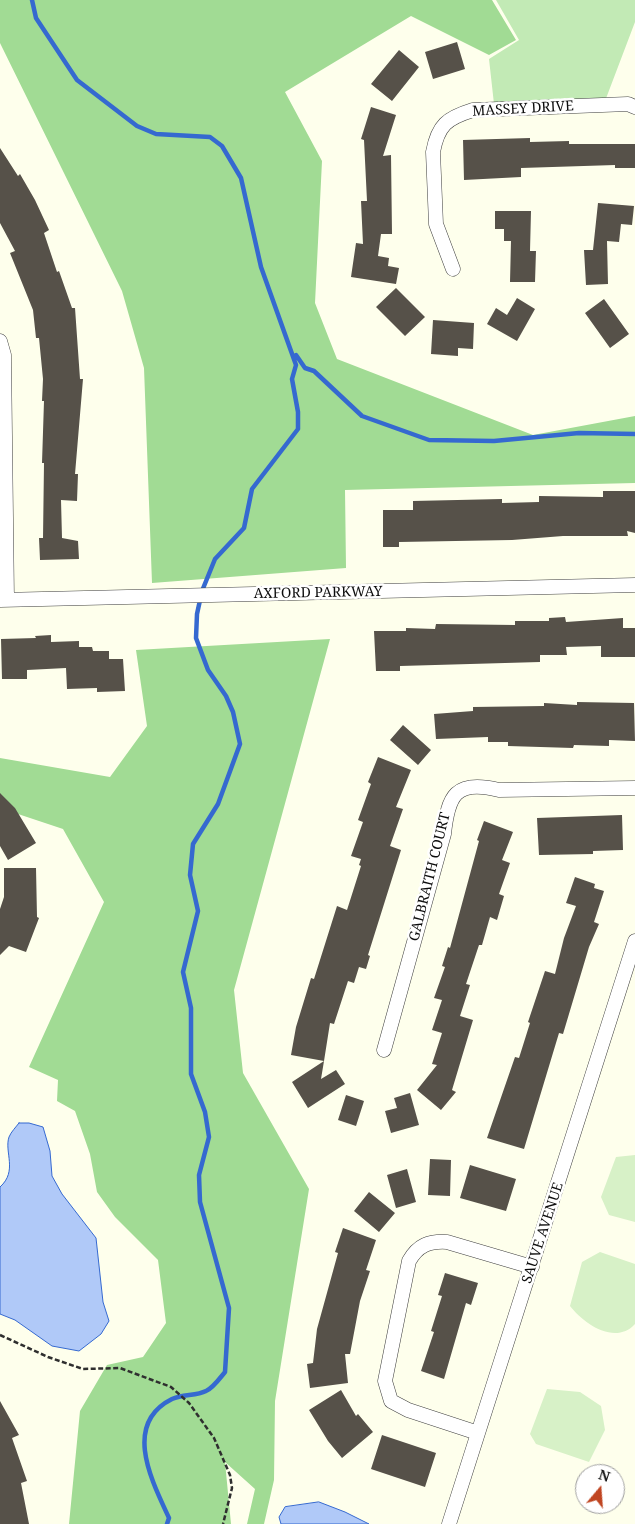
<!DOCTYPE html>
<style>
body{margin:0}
#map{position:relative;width:635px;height:1524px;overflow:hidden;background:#feffec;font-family:"Noto Serif",serif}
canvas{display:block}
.north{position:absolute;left:575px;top:1464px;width:50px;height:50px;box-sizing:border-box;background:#fff;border:1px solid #9e9e9e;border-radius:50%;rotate:18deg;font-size:14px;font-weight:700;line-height:20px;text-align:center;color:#0d0d0d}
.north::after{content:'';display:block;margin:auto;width:18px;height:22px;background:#c04521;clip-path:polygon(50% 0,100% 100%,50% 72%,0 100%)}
</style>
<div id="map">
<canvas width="635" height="1524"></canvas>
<div class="north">N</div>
</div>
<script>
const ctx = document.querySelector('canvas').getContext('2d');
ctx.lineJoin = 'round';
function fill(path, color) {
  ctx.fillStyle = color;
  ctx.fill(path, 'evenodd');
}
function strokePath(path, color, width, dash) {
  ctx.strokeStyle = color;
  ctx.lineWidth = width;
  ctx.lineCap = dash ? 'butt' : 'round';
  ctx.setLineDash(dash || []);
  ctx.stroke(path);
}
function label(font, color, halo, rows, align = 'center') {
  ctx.font = font + ' "Noto Serif",serif';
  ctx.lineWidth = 5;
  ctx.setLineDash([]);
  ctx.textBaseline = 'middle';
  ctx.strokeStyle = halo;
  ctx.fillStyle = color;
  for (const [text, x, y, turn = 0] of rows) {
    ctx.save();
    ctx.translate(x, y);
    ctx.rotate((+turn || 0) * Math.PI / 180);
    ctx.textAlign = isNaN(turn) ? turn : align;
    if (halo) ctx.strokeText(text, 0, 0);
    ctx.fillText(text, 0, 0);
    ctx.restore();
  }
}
fill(new Path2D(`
 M496,0H635V22L602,109L495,113L489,59L519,40Z`), '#c2eab5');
fill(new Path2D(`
 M0,0H492L516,40L489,55L411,16L285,92L322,161L315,303L337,359L533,435L635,416V483L345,490L346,568L152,583L144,368L122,291L0,43Z
 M330,639L234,990L243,1073L309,1189L275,1401L274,1480L264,1524H247L255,1489L225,1462L231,1524H69L80,1411L107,1365L143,1357L166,1323L158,1260L115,1217L97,1192L90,1154L75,1111L57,1101L58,1080L29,1067L104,902L63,829L0,808V758L110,777L147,726L136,650Z`), '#a1db94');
fill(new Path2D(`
 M635,1155V1222L609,1215L601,1197L616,1157Z
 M600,1252L635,1264V1324C615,1346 583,1323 570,1306L582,1262Z
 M547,1389L580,1392L601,1406L605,1430L589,1462L536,1444L530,1434Z`), '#d7f1c7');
const water = new Path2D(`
 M19,1123H29L43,1127L50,1151L52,1176L62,1194L96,1238L103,1302L109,1321L101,1334L79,1351L52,1346L15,1320L0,1314V1187C18,1171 4,1152 9,1137C11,1132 16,1127 19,1123Z
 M319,1502L345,1512L369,1524H281L279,1517L285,1507Z`);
fill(water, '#b0c9f8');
strokePath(water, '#3569d0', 1);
strokePath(new Path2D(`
 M32,0L36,18L77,80L137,126L156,134L210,137L222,146L241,178L261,267L296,365L292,379L298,412V429L252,489L244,528L215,559L202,591L197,614L196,638L208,670L226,696L233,712L240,744L218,804L193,844L190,875L198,911L183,972L191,1008V1074L205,1112L209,1137L199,1175L200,1202L229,1308L225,1372C220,1378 213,1388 206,1391C196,1396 183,1394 172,1399C122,1424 152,1481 169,1518L167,1524
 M296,355L305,368L314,371L362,416L429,440L494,441L579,433L635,434`), '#3569d0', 4.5);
fill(new Path2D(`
 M457,42L465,69L433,79L425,52Z
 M399,50L419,67L392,101L371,84Z
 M371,107L396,115L383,156L391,155L392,234H381L378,256L389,258L388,266L399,268L396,284L351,277L356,243L363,244L361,201H367L364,140L361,139Z
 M530,138V142L569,141V144H635V168H615V165L521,168V177L464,180L463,140Z
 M0,148L18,176L20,174L35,200L49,230L44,233L57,272L59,271L72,308H75L80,379H83L75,474H78L77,501L61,500L62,538L78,541L79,559L40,560L39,538H43L44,463H42L44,401H42L43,379L39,338H36L33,310L10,253L15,251L0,223Z
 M598,203L634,206L632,225L621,224L619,242L607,241L608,284L586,285L584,250H593Z
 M495,211H531L530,251H536L535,282H510L511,241H504V229H495Z
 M396,288L425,317L405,336L376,307Z
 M517,298L535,309L517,341L487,324L496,308L507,315Z
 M604,299L629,334L610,348L585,313Z
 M433,320L474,323L473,349L458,348V356L431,354Z
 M603,491H635V533L627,531L628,536H563L512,540L399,542V547H383V510H413V501L502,499V503L539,502V496L603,497Z
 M565,617L566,622L623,618V628H635V657H601V646L566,647L567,655H540V662L400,666V671H376L374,631H406V628L435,629L436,624L515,625V621H549V618Z
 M51,635V642L79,641V647H92L93,651H109V659H123L125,691L97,692V688L67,689L66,668L27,670V679H2L1,639L36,638L35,636Z
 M577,702L634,703L635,741L609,740V746L574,745L573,748L508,746V742H488V737L436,739L434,714L473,711V707L544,706V703L577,705Z
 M403,725L431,750L418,765L390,740Z
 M378,757L411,770L396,807L403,809L390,846L401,850L368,955L370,956L366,969L359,967L354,983L348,981L334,1024L330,1023L324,1061L291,1055L296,1027L311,978L314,979L337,906L347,910L361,866L359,865L361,859L351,856L363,822L358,820L371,784L368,782Z
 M0,793L15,808L36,843L8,860L0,846Z
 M622,815L623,850L593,851V854L539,855L537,818Z
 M484,821L513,832L502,860L510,863L499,894L504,896L497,920L490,917L482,945H479L466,984L470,985L460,1016L473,1020L452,1090L456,1092L441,1110L417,1090L437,1065L432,1064L442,1033L432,1030L442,1000L434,998L445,967L442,966L448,947L450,948L479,841L477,840Z
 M4,868H36L37,917L39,918L26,952L9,946L0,955V909L4,897Z
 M575,877L595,884L594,888L604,891L594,922L599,924L589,947L563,1034L559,1033L524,1149L487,1138L515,1057L519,1058L530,1023L528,1022L545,971L555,974L564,938L576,906L566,903Z
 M324,1061L321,1079L336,1070L345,1084L308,1108L292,1082Z
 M410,1093L419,1125L391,1133L385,1111L397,1108L394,1098Z
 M346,1095L364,1101L356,1126L338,1120Z
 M430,1159L451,1160L450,1196L428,1195Z
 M470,1165L516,1179L506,1211L460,1198Z
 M407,1169L416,1202L396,1208L387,1175Z
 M369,1192L395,1213L379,1232L354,1211Z
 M343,1228L376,1240L366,1270L370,1271L360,1301L350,1354H345L348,1383L310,1388L307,1364L313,1363L317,1329L338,1253L335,1252Z
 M445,1273L478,1283L471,1305L466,1303L444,1379L421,1371L434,1332L431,1331L442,1296L438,1295Z
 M341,1390L356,1416L358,1414L373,1432L342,1458L328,1441L309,1410Z
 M0,1401L19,1435L12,1438L27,1481L21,1483L29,1524H0Z
 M382,1435L436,1453L425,1487L371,1469Z`), '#565149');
const street = new Path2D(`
 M453,269L436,224L433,152C438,125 447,118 473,110L628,104L635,107
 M0,341L4,355L7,600
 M0,600L635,585
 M384,1050L444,834C448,796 455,779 499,790L635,788
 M478,1433L408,1410L391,1401L385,1381L409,1261C418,1245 429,1241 447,1242L532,1267
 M449,1524L635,941`);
strokePath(street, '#404040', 15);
strokePath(new Path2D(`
 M0,1335L48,1357L83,1369L120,1368L171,1387L189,1403L214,1438L230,1475L232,1488L223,1524`), '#2f2f2f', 2.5, [5, 2.5]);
strokePath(street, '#fff', 14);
label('14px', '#0d0d0d', '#fff', [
 ["MASSEY DRIVE",523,109,-3],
 ["AXFORD PARKWAY",318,593,-1],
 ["GALBRAITH COURT",430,877,-76],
 ["SAUVE AVENUE",543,1233,-72]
]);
</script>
